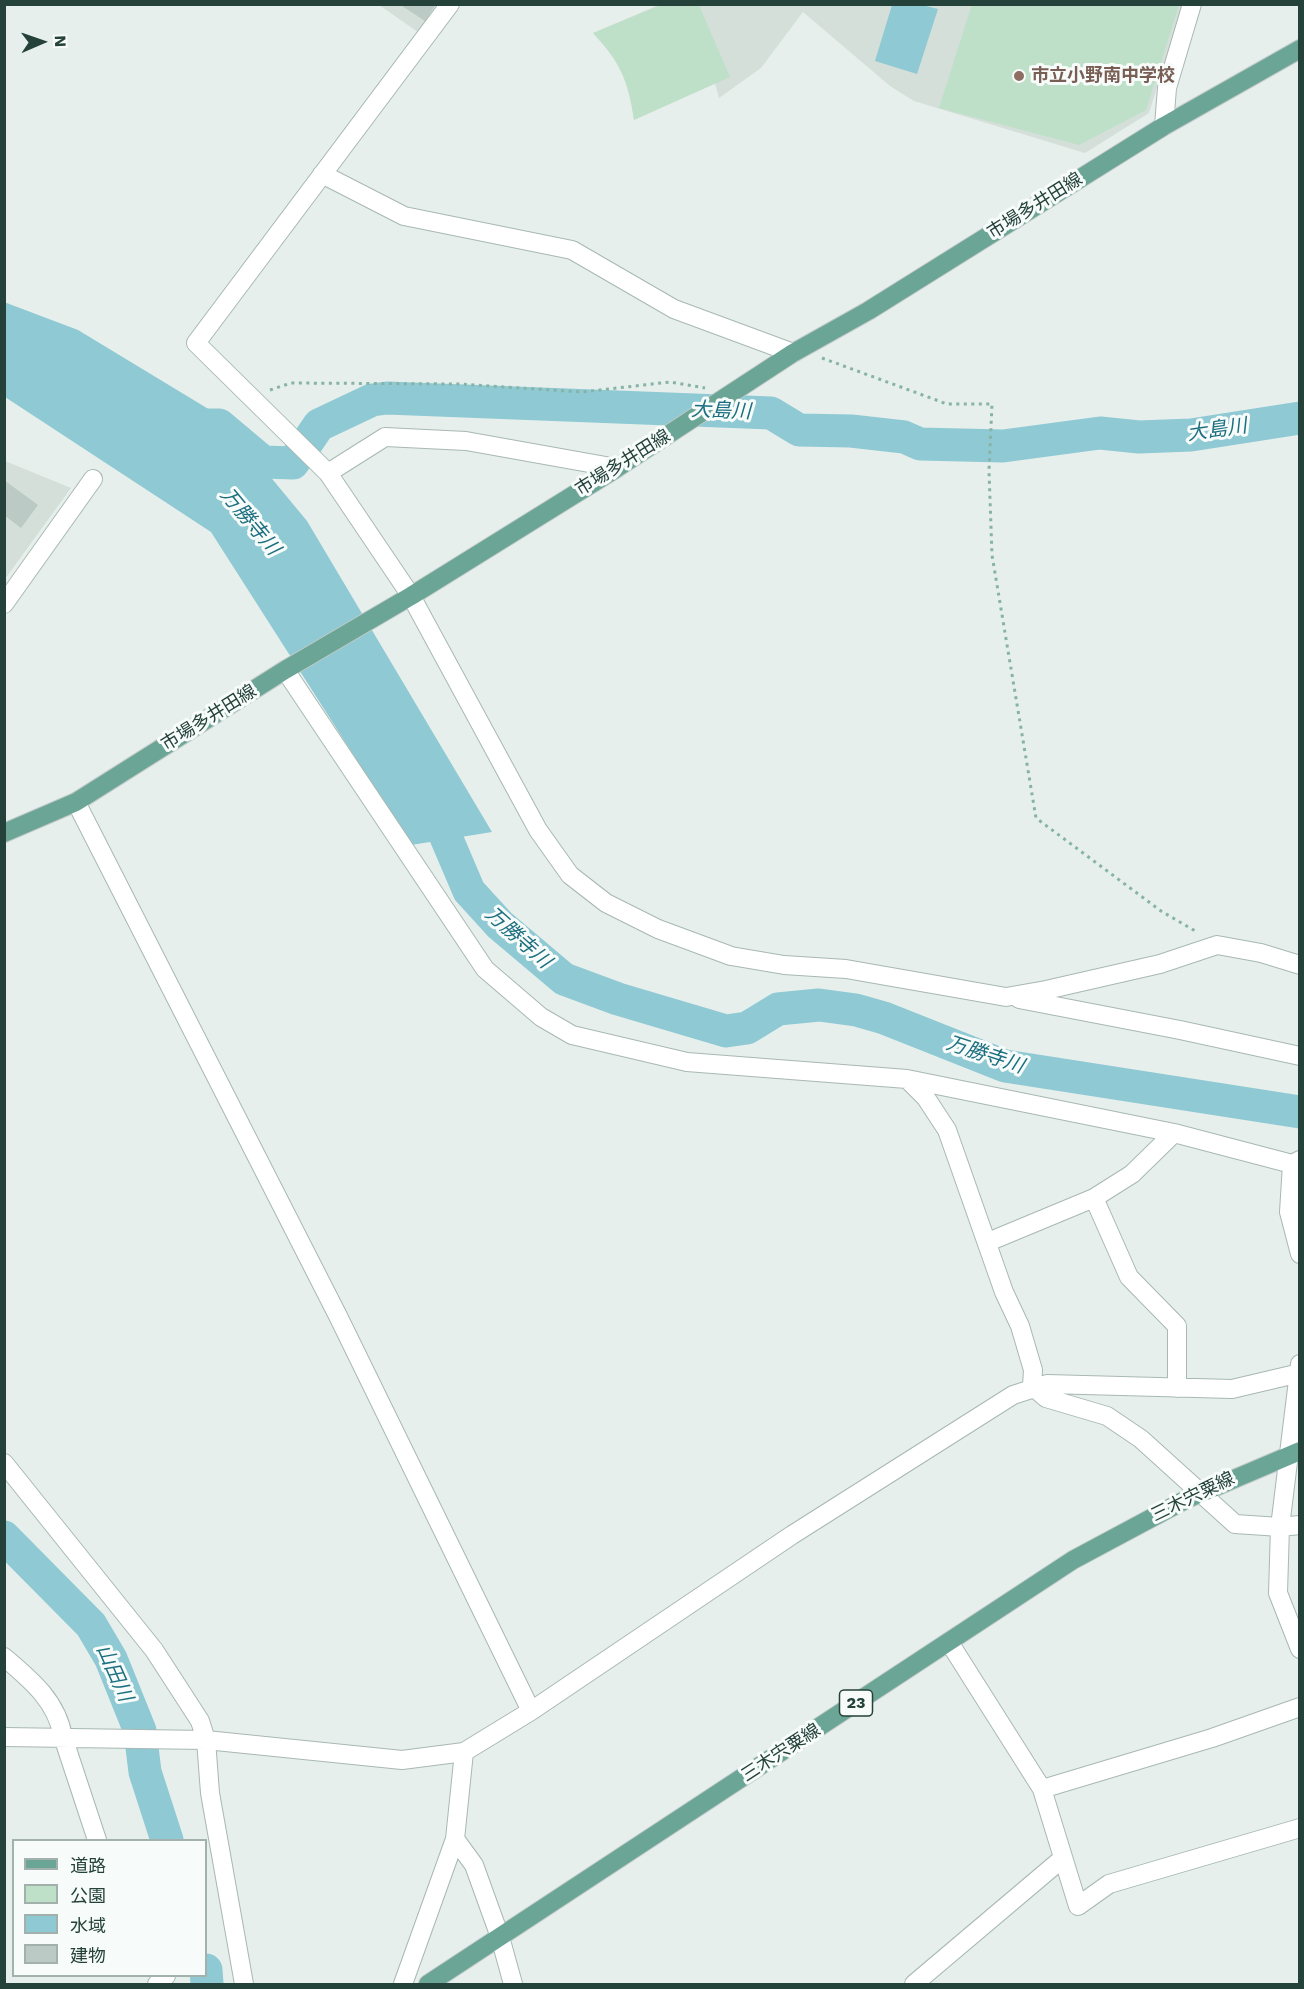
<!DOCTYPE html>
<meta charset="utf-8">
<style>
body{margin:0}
#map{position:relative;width:1304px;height:1989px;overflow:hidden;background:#e6efeb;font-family:"Work Sans","Noto Sans JP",sans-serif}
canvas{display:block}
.frame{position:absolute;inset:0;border:6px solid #24423a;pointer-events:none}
.legend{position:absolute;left:12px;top:1839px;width:195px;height:138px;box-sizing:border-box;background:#f7fbf9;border:2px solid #a3b1ad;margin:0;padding:8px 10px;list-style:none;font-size:18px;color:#24423a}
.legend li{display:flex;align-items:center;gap:12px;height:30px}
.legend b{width:30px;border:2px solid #a3b1ad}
.north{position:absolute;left:12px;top:12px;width:60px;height:60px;-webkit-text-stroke:4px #f7fbf9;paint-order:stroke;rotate:88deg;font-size:16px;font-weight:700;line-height:24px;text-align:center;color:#24423a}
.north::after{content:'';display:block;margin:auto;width:21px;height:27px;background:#24423a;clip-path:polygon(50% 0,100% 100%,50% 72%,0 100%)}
</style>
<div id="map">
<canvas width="1304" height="1989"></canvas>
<div class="frame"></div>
<ul class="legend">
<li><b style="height:8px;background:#6aa596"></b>道路</li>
<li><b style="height:16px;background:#bfe0c8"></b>公園</li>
<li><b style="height:16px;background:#8ec9d4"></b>水域</li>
<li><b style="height:16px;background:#bbcac4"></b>建物</li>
</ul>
<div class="north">N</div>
</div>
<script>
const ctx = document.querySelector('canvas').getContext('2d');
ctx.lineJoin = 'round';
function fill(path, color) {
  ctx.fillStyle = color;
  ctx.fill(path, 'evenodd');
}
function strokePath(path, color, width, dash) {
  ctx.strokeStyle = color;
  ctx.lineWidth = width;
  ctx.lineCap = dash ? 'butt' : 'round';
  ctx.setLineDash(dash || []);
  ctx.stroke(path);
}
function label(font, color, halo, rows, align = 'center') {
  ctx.font = font + ' "Work Sans","Noto Sans JP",sans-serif';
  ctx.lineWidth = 6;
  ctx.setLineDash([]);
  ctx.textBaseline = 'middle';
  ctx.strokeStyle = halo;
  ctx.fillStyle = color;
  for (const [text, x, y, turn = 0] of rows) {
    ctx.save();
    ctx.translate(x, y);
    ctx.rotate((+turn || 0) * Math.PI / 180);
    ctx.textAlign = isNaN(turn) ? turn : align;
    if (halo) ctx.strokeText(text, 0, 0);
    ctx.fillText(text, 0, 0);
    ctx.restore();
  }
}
fill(new Path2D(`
 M661,4L1183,5L1149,113L1085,153L914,101L890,86L803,12L761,68L719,98L715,83L634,120L630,88L619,63L593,33Z
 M379,5H437L418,32Z
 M5,461L71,488L5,579Z`), '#d4dfda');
fill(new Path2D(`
 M972,4H1179V5L1146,110L1079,145L939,108Z
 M661,5H699L730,77L634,120C628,80 620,62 593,33Z`), '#bfe0c8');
fill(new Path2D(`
 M892,5H922L938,9L917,74L875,61Z
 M4,302L78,330L220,416L307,521L492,832L411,845L211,532L5,397Z`), '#8ec9d4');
strokePath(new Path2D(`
 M210,425H219L263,462L293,463L319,425L372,400L387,398L771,413L799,430L851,431L904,437L920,444L1003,446L1100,433L1139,437L1191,435L1300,418
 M440,796L443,830L469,891L500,925L564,979L618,999L726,1031L747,1028L778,1009L819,1005L856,1010L884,1018L1005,1066L1300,1112
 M4,1537L91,1625L111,1659L140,1731L145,1772L167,1840
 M206,1970L207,1984`), '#8ec9d4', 33);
fill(new Path2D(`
 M399,4H436L425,21Z
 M4,480L38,505L21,528L4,515Z`), '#bbcac4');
const minor = new Path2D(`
 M450,4L196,343L328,473L411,596L538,830L570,875L606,903L658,929L731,956L784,965L846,969L1006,997L1046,990L1160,964L1217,945L1261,953L1300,965
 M1164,126L1167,88L1192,4
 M322,174L404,216L572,250L674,309L793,353
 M328,473L385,437L466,441L617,468
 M4,604L93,479
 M285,670L485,969L541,1017L572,1035L687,1062L907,1079L1174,1133L1292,1164
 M76,802L338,1316L531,1711
 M1019,999L1180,1030L1300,1056
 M907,1079L926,1098L947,1130L1004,1292L1020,1326L1033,1370L1032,1386L1046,1398L1107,1416L1141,1439L1235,1524L1280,1527L1300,1525
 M1300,1160L1292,1164L1289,1212L1300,1254
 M1094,1198L1129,1277L1177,1326V1388
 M988,1242L1094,1198L1132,1174L1174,1133
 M1300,1364L1280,1527L1278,1593L1300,1649
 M4,1463L154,1650L200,1721L206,1740L210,1793L244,1984
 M949,1642L1042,1789L1078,1906L1109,1884L1300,1828
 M4,1657C31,1680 57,1701 63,1737L97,1840
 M4,1737L206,1740L402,1760L464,1752L531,1711L792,1535L1013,1395L1047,1384L1232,1389L1300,1373
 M1042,1789L1212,1738L1300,1707
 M455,1839L474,1865L500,1937L513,1984
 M157,1984L166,1976
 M403,1984L455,1839L464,1752
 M914,1984L1063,1858`);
const major = new Path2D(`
 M4,833L76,802L285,670L411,596L617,468L793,353L868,311L1164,126L1300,49
 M428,1984L1073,1560L1187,1499L1300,1451`);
strokePath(minor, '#a8b8b2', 20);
strokePath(major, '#c2cac8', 20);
strokePath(new Path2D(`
 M822,358L947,404H992L989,471L992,555L1036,818L1161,911L1197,932
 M270,390L291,383L460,384L582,392L670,382L705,388`), '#86b3a5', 3, [3, 4.5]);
strokePath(minor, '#fff', 18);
strokePath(major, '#6aa596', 18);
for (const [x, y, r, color] of [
 [1019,76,6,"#8d6e63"]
]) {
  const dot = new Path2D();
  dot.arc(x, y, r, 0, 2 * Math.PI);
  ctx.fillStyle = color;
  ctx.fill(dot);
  strokePath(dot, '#f7fbf9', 2);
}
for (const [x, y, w] of [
 [856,1703,33]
]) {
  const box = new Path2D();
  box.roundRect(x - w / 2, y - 13, w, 26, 4.5);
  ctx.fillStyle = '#f7fbf9';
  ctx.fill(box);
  strokePath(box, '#24423a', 1.5);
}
label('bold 16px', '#24423a', null, [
 ["23",856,1703]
]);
label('bold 18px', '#785e54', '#f7fbf9', [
 ["市立小野南中学校",1031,76]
], 'left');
label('18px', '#24423a', '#f7fbf9', [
 ["市場多井田線",1035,206,-32],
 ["市場多井田線",623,463,-32],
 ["市場多井田線",209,718,-32],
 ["三木宍粟線",1193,1497,-26],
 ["三木宍粟線",781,1753,-33]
]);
label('italic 20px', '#1c6f80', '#f7fbf9', [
 ["大島川",721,411,2],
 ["大島川",1217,430,-8],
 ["万勝寺川",250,522,50],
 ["万勝寺川",518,938,42],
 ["万勝寺川",985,1055,18],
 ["山田川",114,1673,66]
]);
</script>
